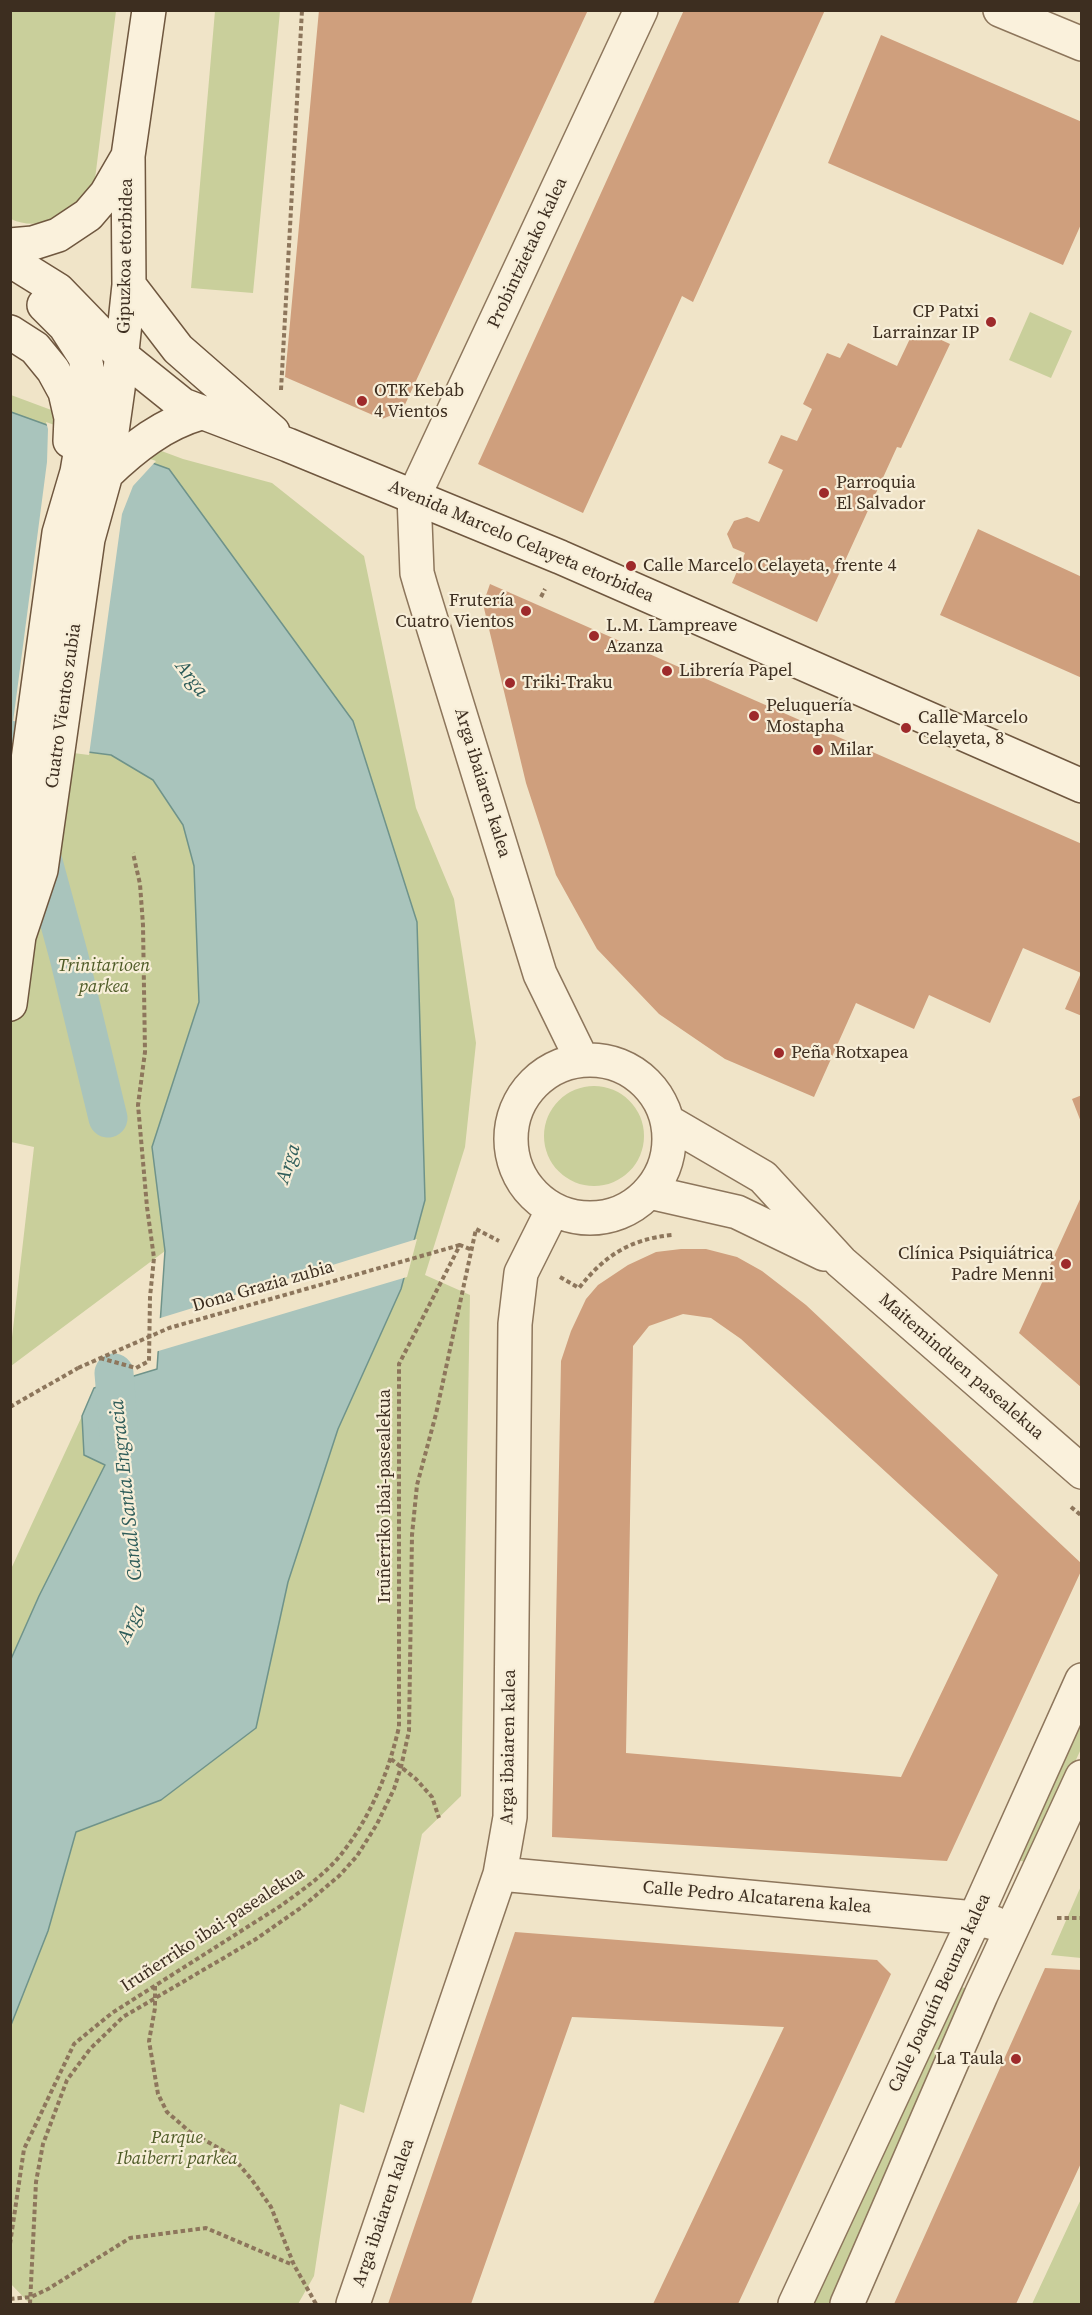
<!DOCTYPE html>
<meta charset="utf-8">
<style>
body{margin:0}
#map{position:relative;width:1092px;height:2315px;overflow:hidden;background:#f0e4c8;font-family:"Source Serif 4",serif}
canvas{display:block}
.frame{position:absolute;inset:0;border:12px solid #3d2e20;pointer-events:none}
</style>
<div id="map">
<canvas width="1092" height="2315"></canvas>
<div class="frame"></div>
</div>
<script>
const ctx = document.querySelector('canvas').getContext('2d');
ctx.lineJoin = 'round';
function fill(path, color) {
  ctx.fillStyle = color;
  ctx.fill(path, 'evenodd');
}
function strokePath(path, color, width, dash) {
  ctx.strokeStyle = color;
  ctx.lineWidth = width;
  ctx.lineCap = dash ? 'butt' : 'round';
  ctx.setLineDash(dash || []);
  ctx.stroke(path);
}
function label(font, color, halo, rows, align = 'center') {
  ctx.font = font + ' "Source Serif 4",serif';
  ctx.lineWidth = 4.5;
  ctx.setLineDash([]);
  ctx.textBaseline = 'middle';
  ctx.strokeStyle = halo;
  ctx.fillStyle = color;
  for (const [text, x, y, turn = 0] of rows) {
    ctx.save();
    ctx.translate(x, y);
    ctx.rotate((+turn || 0) * Math.PI / 180);
    ctx.textAlign = isNaN(turn) ? turn : align;
    if (halo) ctx.strokeText(text, 0, 0);
    ctx.fillText(text, 0, 0);
    ctx.restore();
  }
}
fill(new Path2D(`
 M11,11H116L95,179C79,208 45,235 11,219Z
 M215,11H280L253,293L191,288Z
 M1030,312L1072,331L1051,378L1009,360Z
 M11,395L183,459L272,483L364,556L416,808L454,899L476,1043L465,1147L425,1275L470,1295L461,1796L422,1834L364,2113L340,2104L314,2276L298,2304H30L11,2284L10,2013L76,1832L161,1800L256,1728L288,1582L338,1429L401,1289L425,1200L417,922L169,469L11,412Z
 M11,742L111,755L153,780L183,825L194,866L199,1002L152,1147L165,1251L11,1366V1346L34,1147L11,1142Z
 M544 1136a50 50 0 1 1 100 0a50 50 0 1 1-100 0Z
 M82,1416L84,1455L105,1465L39,1596L11,1659V1569Z
 M1081,1715V1749L1028,1863L1015,1859Z
 M1081,1886V1958L1051,1955Z
 M956,1984L972,1992L829,2304H811Z
 M1081,2199V2304H1032Z`), '#c9cf9b');
const water = new Path2D(`
 M11,412L169,469L353,721L417,922L425,1200L401,1289L338,1429L288,1582L256,1728L161,1800L76,1832L48,1931L11,2025V1659L39,1596L105,1465L84,1455L82,1416L94,1388L157,1369L165,1251L152,1147L199,1002L194,866L183,825L153,780L111,755L11,742Z`);
fill(water, '#a9c4bc');
strokePath(water, '#6f938a', 1.5);
fill(new Path2D(`
 M46,422L156,461L133,486L122,514L89,755L10,745L47,462L48,429Z
 M417,1239L407,1277L155,1352L157,1319Z`), '#f0e4c8');
strokePath(new Path2D(`
 M10,740L69,957L108,1118
 M114,1373L119,1435`), '#a9c4bc', 39);
fill(new Path2D(`
 M319,10H588L402,411L382,419L285,377Z
 M684,10H825L693,302L682,296L583,513L478,464Z
 M881,35L1082,122V222L1063,265L828,163Z
 M915,328L950,344L901,448L897,447L817,622L732,583L745,553L733,548L727,534L734,521L747,517L759,522L783,470L768,463L781,435L797,441L812,409L803,404L827,353L840,358L848,343L897,366Z
 M978,529L1082,577V678L940,615Z
 M490,584L1082,844V1016L1065,1009L1081,973L1023,948L990,1023L929,995L914,1029L856,1003L814,1097L725,1059L659,1014L597,949L556,875L526,783L483,604Z
 M1082,1095V1122H1081L1072,1099Z
 M1082,1195V1388L1019,1333Z
 M681,1249H706L737,1257L762,1271L806,1305L1082,1564V1569L947,1861L552,1837L561,1361L571,1331L586,1299L598,1285L628,1265L656,1252ZM683,1314L711,1318L741,1339L998,1575L901,1777L626,1753L633,1346L649,1326Z
 M515,1932L877,1960L891,1974L738,2304H653L784,2027L572,2017L471,2304H388Z
 M1045,1968L1082,1970V2161L1016,2304H894Z`), '#cf9f7d');
const street = new Path2D(`
 M1000,10L1082,44
 M582,1060L540,974L421,587L417,573L414,496L641,10
 M511 1139a79 79 0 1 1 158 0a79 79 0 1 1-158 0Z
 M667,1121L763,1177L841,1262L1082,1472
 M649,1192L737,1212L824,1254
 M500,1874L975,1918L994,1923
 M353,2304L500,1874L510,1817L515,1324L521,1273L553,1209
 M795,2304L975,1918L1082,1680
 M847,2304L981,1995L1082,1777`);
const secondary = new Path2D(`
 M10,245L33,243L58,235L88,215L106,194L128,156L149,10
 M21,267L58,290L122,356L183,405L288,445L560,557L1082,786
 M129,285L178,349L273,432
 M10,332L35,348L53,370L65,392L71,418L70,441
 M106,474C134,447 163,424 201,413
 M19,936L41,870L88,539L106,474L118,389L129,285L128,156
 M10,1004L19,936L15,855L59,533L77,472L91,389L85,357L65,326L44,305`);
strokePath(street, '#8d765c', 36);
strokePath(secondary, '#6f573f', 36);
strokePath(new Path2D(`
 M281,390L302,10
 M541,597L545,589
 M560,1277L579,1288C604,1256 630,1239 672,1235
 M100,1358L136,1368L149,1361L150,1297L154,1258L147,1207L138,1105L145,1052L143,925L140,884L133,853
 M10,1407L78,1368
 M1071,1507L1082,1516
 M391,1759L416,1779L432,1797L439,1818
 M1057,1918H1082
 M155,1986V2008L149,2041L158,2094L167,2112L190,2132L231,2155L252,2180L271,2207L294,2265L316,2304
 M10,2244L24,2149L74,2044L112,2013L282,1905C302,1890 323,1876 339,1857C370,1819 388,1774 399,1727V1364L460,1245L472,1250
 M10,2299L31,2297L48,2289L130,2238L206,2228L293,2265
 M30,2304L36,2182L43,2144L67,2080L90,2049L123,2017L256,1939L302,1907L339,1876L357,1856L377,1824L394,1789L401,1767L409,1731L412,1535L417,1485L436,1414L476,1229L499,1241`), '#8d765c', 4, [4.5, 3]);
strokePath(street, '#faf1dc', 33);
strokePath(secondary, '#faf1dc', 33);
strokePath(new Path2D(`
 M78,1368L169,1328L460,1245`), '#8d765c', 4, [4.5, 3]);
for (const [x, y, r, color] of [
 [991,322,6,"#9e2a2b"],
 [362,401,6,"#9e2a2b"],
 [824,493,6,"#9e2a2b"],
 [631,566,6,"#9e2a2b"],
 [526,611,6,"#9e2a2b"],
 [594,636,6,"#9e2a2b"],
 [667,671,6,"#9e2a2b"],
 [510,683,6,"#9e2a2b"],
 [754,716,6,"#9e2a2b"],
 [906,728,6,"#9e2a2b"],
 [818,750,6,"#9e2a2b"],
 [779,1053,6,"#9e2a2b"],
 [1066,1264,6,"#9e2a2b"],
 [1016,2059,6,"#9e2a2b"]
]) {
  const dot = new Path2D();
  dot.arc(x, y, r, 0, 2 * Math.PI);
  ctx.fillStyle = color;
  ctx.fill(dot);
  strokePath(dot, '#f7eed8', 2);
}
label('18px', '#3d2e20', '#f7eed8', [
 ["Probintzietako kalea",528,253,-65],
 ["Gipuzkoa etorbidea",126,256,-89],
 ["Avenida Marcelo Celayeta etorbidea",521,542,23],
 ["Cuatro Vientos zubia",64,706,-82],
 ["Arga ibaiaren kalea",482,783,73],
 ["Dona Grazia zubia",263,1287,-16],
 ["Maiteminduen pasealekua",961,1367,41],
 ["Iruñerriko ibai-pasealekua",385,1496,-90],
 ["Arga ibaiaren kalea",509,1747,-89],
 ["Calle Pedro Alcatarena kalea",757,1898,5],
 ["Iruñerriko ibai-pasealekua",213,1930,-33],
 ["Calle Joaquín Beunza kalea",940,1993,-65],
 ["Arga ibaiaren kalea",384,2213,-71]
]);
label('18px', '#3d2e20', '#f7eed8', [
 ["CP Patxi",979,312,"right"],
 ["Larrainzar IP",979,333,"right"],
 ["OTK Kebab",374,391],
 ["4 Vientos",374,412],
 ["Parroquia",836,483],
 ["El Salvador",836,504],
 ["Calle Marcelo Celayeta, frente 4",643,566],
 ["Frutería",514,601,"right"],
 ["Cuatro Vientos",514,622,"right"],
 ["L.M. Lampreave",606,626],
 ["Azanza",606,647],
 ["Librería Papel",679,671],
 ["Triki-Traku",522,683],
 ["Peluquería",766,706],
 ["Mostapha",766,727],
 ["Calle Marcelo",918,718],
 ["Celayeta, 8",918,739],
 ["Milar",830,750],
 ["Peña Rotxapea",791,1053],
 ["Clínica Psiquiátrica",1054,1254,"right"],
 ["Padre Menni",1054,1275,"right"],
 ["La Taula",1004,2059,"right"]
], 'left');
label('italic 18px', '#4d5a26', '#f7eed8', [
 ["Trinitarioen",104,966],
 ["parkea",104,987],
 ["Parque",177,2138],
 ["Ibaiberri parkea",177,2159]
]);
label('italic 20px', '#2f5d5a', '#f7eed8', [
 ["Arga",191,679,53],
 ["Arga",289,1164,-72],
 ["Canal Santa Engracia",127,1490,-96],
 ["Arga",132,1624,-64]
]);
</script>
